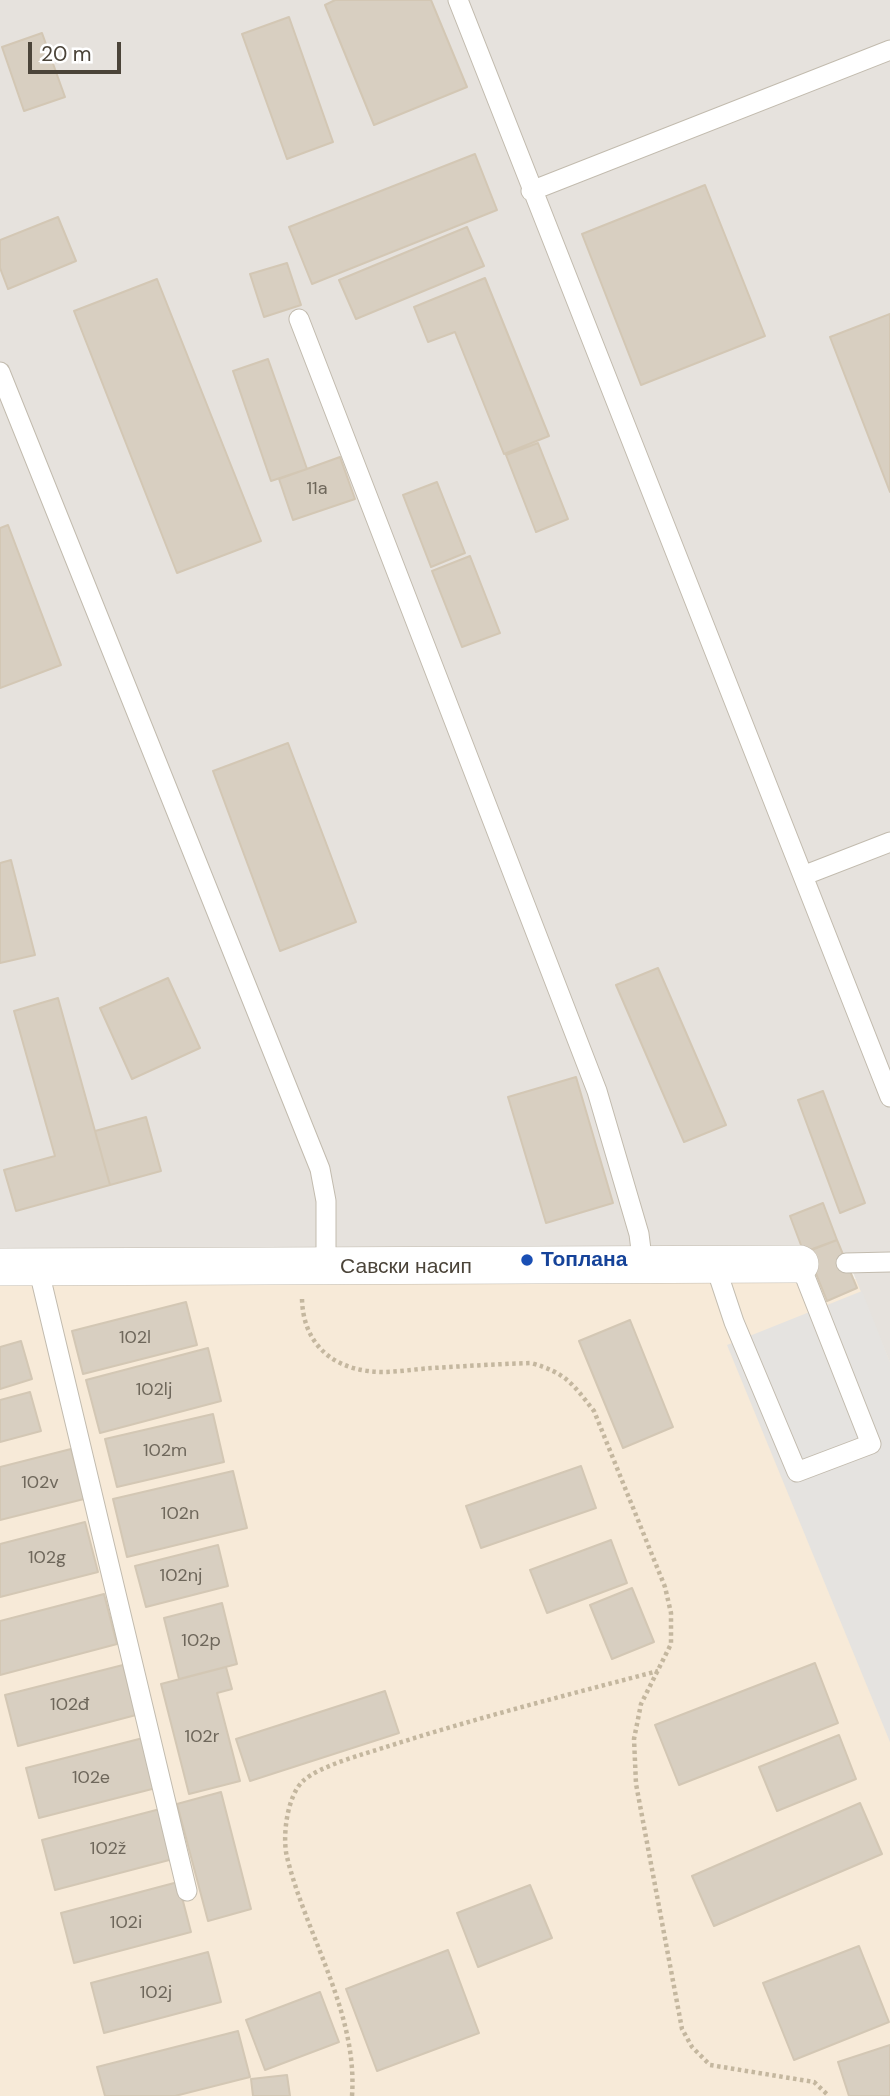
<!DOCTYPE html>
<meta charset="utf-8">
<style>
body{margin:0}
#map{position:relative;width:890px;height:2096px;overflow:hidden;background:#f6f3ec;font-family:"DM Sans",sans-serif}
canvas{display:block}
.scale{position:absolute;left:28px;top:42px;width:93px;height:32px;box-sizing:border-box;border:4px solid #4b4439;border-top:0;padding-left:9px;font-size:21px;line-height:24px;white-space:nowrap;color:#4b4439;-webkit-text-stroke:5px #fff;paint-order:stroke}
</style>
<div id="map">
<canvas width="890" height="2096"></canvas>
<div class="scale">20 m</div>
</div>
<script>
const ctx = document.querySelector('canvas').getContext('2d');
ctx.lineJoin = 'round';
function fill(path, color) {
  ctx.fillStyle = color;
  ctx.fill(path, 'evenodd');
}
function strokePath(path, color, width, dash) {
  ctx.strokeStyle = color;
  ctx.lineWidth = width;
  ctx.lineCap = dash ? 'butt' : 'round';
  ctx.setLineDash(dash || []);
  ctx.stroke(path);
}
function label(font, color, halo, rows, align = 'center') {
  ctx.font = font + ' "DM Sans",sans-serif';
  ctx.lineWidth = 7;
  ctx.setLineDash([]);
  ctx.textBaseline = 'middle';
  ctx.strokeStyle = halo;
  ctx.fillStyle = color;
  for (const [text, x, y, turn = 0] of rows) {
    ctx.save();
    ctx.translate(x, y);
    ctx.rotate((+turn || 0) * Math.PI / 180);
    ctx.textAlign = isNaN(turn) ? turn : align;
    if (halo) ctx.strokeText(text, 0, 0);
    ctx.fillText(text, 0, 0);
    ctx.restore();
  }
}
fill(new Path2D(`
 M0,1277L890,1279V2096H0Z`), '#f7ead8');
fill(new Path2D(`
 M0,0H890V1362L845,1253L0,1258Z`), '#e6e2dd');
fill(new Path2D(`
 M862,1291L890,1362V1742L727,1345Z`), '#e5e3e0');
const building = new Path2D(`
 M335,0H431L467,87L374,125L325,5Z
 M289,17L333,142L287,159L242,34Z
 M42,33L65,97L24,111L2,47Z
 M475,154L497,210L312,284L289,227Z
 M705,185L765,336L641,385L582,234Z
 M58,217L76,261L8,289L0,268V240Z
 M467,227L484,266L356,319L339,280Z
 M287,263L301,305L264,317L250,274Z
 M485,278L549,436L504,454L455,332L428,342L414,307Z
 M157,279L261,541L177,573L74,311Z
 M890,314V492L830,337Z
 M268,359L307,469L271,481L233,371Z
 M538,443L568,519L536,532L506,455Z
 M340,457L355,499L293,520L279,479Z
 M437,482L465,553L431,567L403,495Z
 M8,525L61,665L0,688V528Z
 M470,556L500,633L462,647L432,571Z
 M288,743L356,922L280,951L213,771Z
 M11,860L35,955L0,963V863Z
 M658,968L726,1125L684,1142L616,985Z
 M168,978L200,1048L132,1079L100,1008Z
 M58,998L110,1185L16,1211L4,1170L55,1156L14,1011Z
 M576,1077L613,1203L546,1223L508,1097Z
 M823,1091L865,1203L840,1213L798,1100Z
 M146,1117L161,1171L110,1185L95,1131Z
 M823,1203L837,1240L804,1253L790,1216Z
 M837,1240L857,1288L827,1301L807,1251Z
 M186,1302L197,1345L83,1374L72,1331Z
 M630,1320L673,1427L623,1448L579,1341Z
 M21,1341L32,1379L0,1389V1347Z
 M208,1348L221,1401L100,1433L86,1380Z
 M30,1392L41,1431L0,1442V1400Z
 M213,1414L224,1462L117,1487L105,1439Z
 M71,1449L84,1499L0,1520V1467Z
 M581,1466L596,1508L481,1548L466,1506Z
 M233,1471L247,1528L127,1557L113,1499Z
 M85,1522L98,1572L0,1597V1544Z
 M611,1540L627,1583L547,1613L530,1570Z
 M218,1545L228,1586L146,1607L135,1566Z
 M632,1588L654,1642L612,1659L590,1605Z
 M104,1594L117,1644L0,1675V1621Z
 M222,1603L237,1664L179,1679L164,1618Z
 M815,1663L838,1723L679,1785L655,1725Z
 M123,1665L136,1715L18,1746L5,1695Z
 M226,1667L232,1689L217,1693L240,1781L189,1794L161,1684Z
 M385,1691L399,1733L250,1781L236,1739Z
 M839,1735L856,1779L777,1811L759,1767Z
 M143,1738L156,1788L39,1818L26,1768Z
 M221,1792L251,1909L208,1921L177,1804Z
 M860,1803L882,1854L714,1926L692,1876Z
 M160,1809L173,1859L55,1890L42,1840Z
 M178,1882L191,1932L74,1963L61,1913Z
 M530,1885L552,1938L478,1967L457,1913Z
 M859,1946L889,2022L794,2060L763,1983Z
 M448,1950L479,2033L377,2071L346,1989Z
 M208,1952L221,2002L104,2033L91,1983Z
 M320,1992L339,2042L265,2070L246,2020Z
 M238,2031L250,2077L175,2096H105L97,2067Z
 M890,2045V2096H849L838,2062Z
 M287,2075L290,2096H253L251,2079Z`);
fill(building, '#d8cfc1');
strokePath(building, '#d3c7b4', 2);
const lane = new Path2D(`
 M458,0C599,367 749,730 890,1097
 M531,191L890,50
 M299,319L597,1091L639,1234L643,1266
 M0,372L320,1169L326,1201V1267
 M805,875L890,842
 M846,1263L890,1262
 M715,1265L734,1322L797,1472L871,1444L800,1264H808
 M38,1267L187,1891`);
const street = new Path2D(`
 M0,1267L800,1264`);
strokePath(lane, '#c2bbae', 21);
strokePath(street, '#c2bbae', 38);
strokePath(new Path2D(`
 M302,1299C303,1340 328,1366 368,1371C389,1374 413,1369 433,1368C466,1366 499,1364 531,1363C566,1373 572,1383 594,1411L665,1587L671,1613V1644L641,1704L634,1739L636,1784L682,2029L692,2047L710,2065L814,2082L829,2096
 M352,2096C358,2013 306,1935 287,1857C282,1837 287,1796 303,1781C319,1766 364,1754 386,1747C476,1718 567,1695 658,1671`), '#c4b79f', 4.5, [3.5, 3.5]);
strokePath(lane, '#fff', 19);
strokePath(street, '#fff', 37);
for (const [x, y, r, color] of [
 [527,1260,7,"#1a4fb4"]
]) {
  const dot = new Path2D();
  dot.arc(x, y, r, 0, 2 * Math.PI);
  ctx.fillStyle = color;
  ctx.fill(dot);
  strokePath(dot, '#fff', 2.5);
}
label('18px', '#6e675b', null, [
 ["11a",317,489],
 ["102l",135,1338],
 ["102lj",154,1390],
 ["102m",165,1451],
 ["102v",40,1483],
 ["102n",180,1514],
 ["102g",47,1558],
 ["102nj",181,1576],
 ["102p",201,1641],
 ["102đ",70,1705],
 ["102r",202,1737],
 ["102e",91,1778],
 ["102ž",108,1849],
 ["102i",126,1923],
 ["102j",156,1993]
]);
label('bold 21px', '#164399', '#fff', [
 ["Топлана",541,1260]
], 'left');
label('21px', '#4b4439', '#fff', [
 ["Савски насип",406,1267]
]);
</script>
